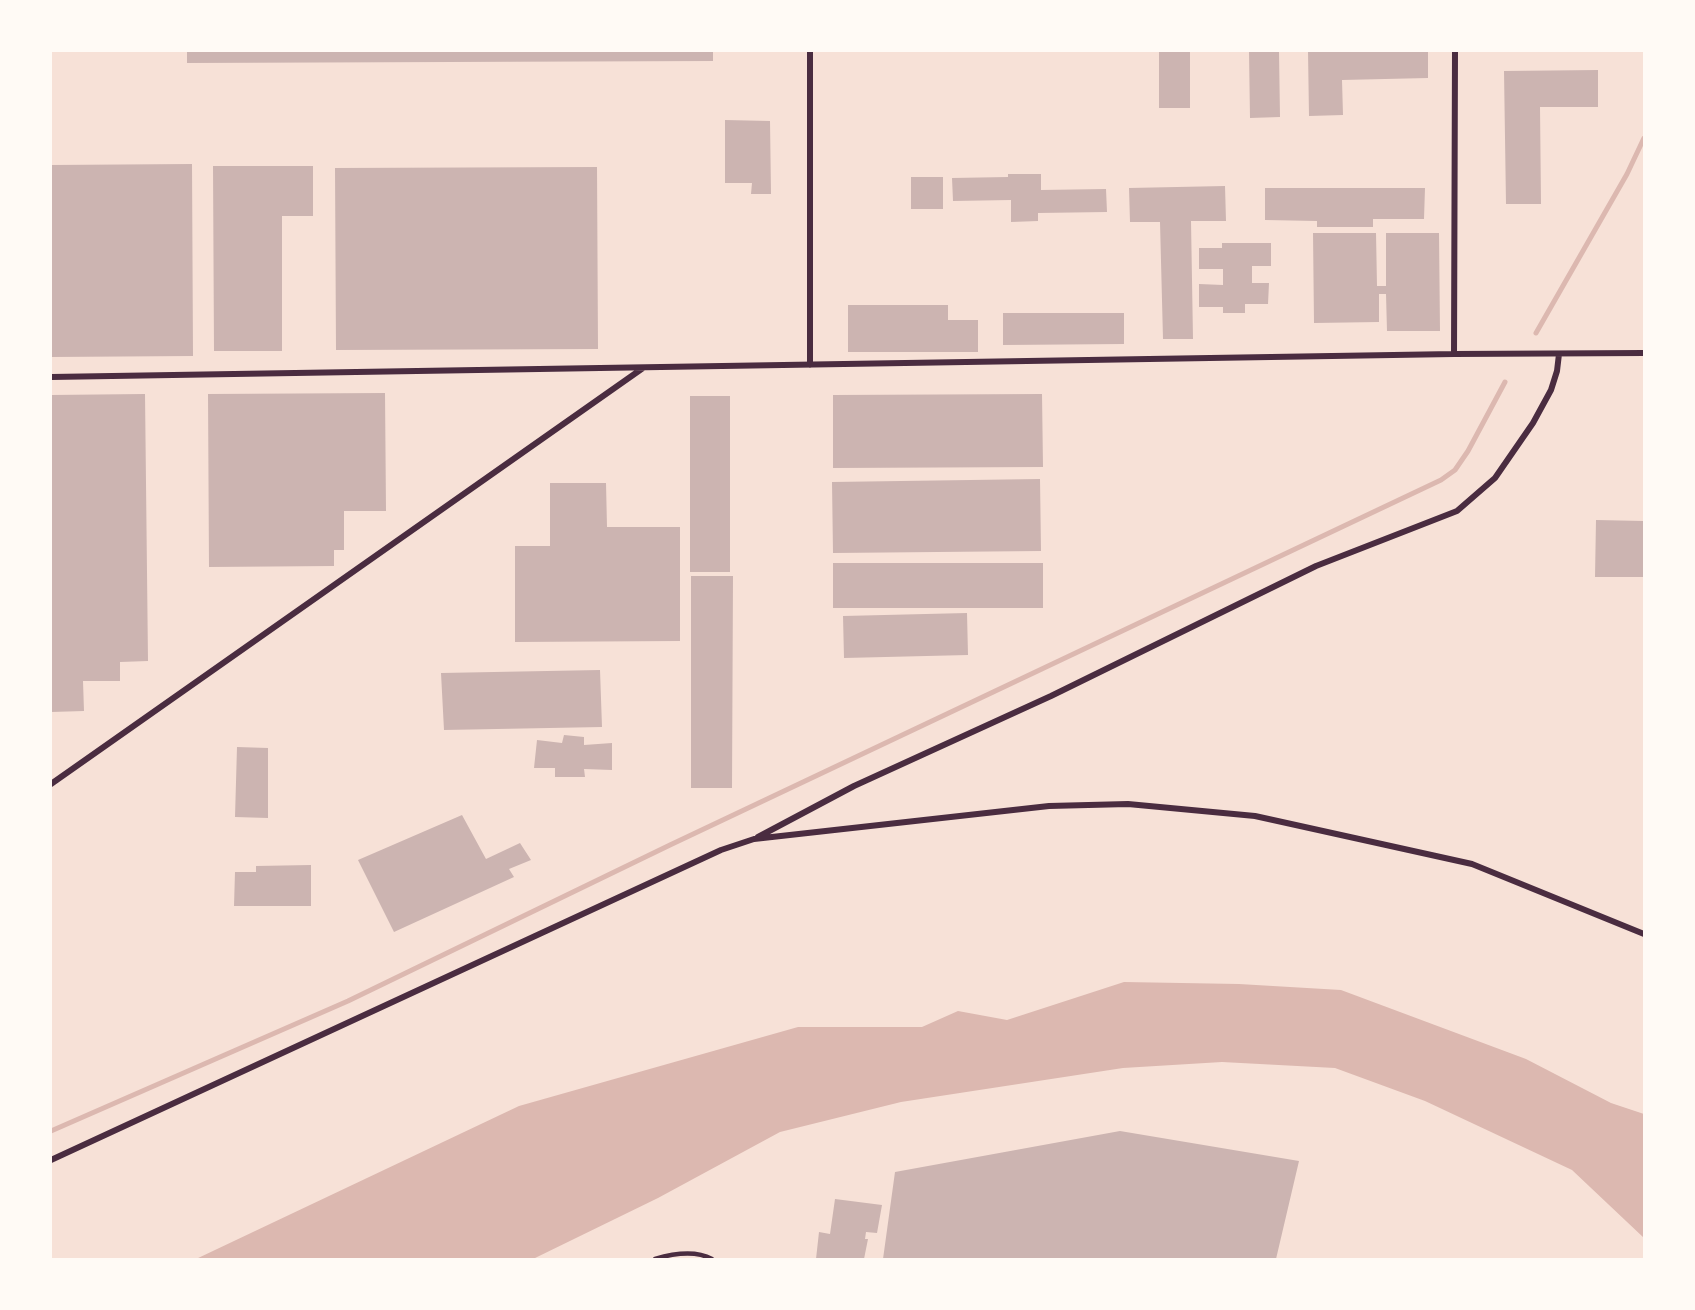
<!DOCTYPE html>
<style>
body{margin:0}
#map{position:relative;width:1695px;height:1310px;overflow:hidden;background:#f7e1d7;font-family:"Exo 2",sans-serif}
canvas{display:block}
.frame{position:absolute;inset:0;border:52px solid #fffaf5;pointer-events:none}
</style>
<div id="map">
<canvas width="1695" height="1310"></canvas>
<div class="frame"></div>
</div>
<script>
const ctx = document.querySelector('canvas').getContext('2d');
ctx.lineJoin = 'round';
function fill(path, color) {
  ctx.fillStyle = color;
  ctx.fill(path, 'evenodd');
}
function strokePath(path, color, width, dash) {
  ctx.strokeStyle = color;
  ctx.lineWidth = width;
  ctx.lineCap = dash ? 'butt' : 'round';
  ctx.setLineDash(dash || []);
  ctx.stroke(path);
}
fill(new Path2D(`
 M1124,982L1239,984L1341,990L1526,1059L1611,1103L1644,1114V1238L1572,1170L1425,1101L1335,1068L1222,1062L1123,1068L901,1102L780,1132L658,1198L533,1259H196L519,1106L798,1027H922L958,1011L1007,1020Z`), '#dcb8b0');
strokePath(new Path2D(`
 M1536,333L1627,174L1644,138
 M51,1131L348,1001L670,845L1441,480L1455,470L1468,451L1505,382`), '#dcb8b0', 5);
fill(new Path2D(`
 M187,51H713V61L187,63Z
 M1159,51H1190V108H1159Z
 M1249,51H1279L1280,117L1250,118Z
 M1308,51H1428V78L1342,80L1343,115L1309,116Z
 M1598,70V107H1540L1541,204H1506L1504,71Z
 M725,120L770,121L771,194H751L752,183H725Z
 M192,164L193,356L51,357V165Z
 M213,166H313V216H282V351H214Z
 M597,167L598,349L336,350L335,168Z
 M1008,174H1041V190L1106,189L1107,212L1038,213V221L1011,222V200L953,201L952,178L1008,177Z
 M911,177H943V209H911Z
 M1225,186L1226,221H1191L1193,339H1163L1160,222H1130L1129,188Z
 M1265,188H1425L1424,219H1373V227H1317V221L1265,220Z
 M1313,233H1376L1377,286H1386V233H1439L1440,331H1387L1386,294H1379V322L1314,323Z
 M1222,243H1271V266H1252V283H1269L1268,304H1245V313H1223V307H1199V284L1223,285V269H1199V248H1222Z
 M848,305H948V320H978V352H848Z
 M1003,313H1124V344L1003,345Z
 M385,393L386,511H344V550H334V566L209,567L208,394Z
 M145,394L148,661L120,662V681H83L84,711L51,712V395Z
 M1042,394L1043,467L833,468V395Z
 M690,396H730V572H690Z
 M1040,479L1041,551L833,553L832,482Z
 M550,483H606L607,527H680V641L515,642V546H550Z
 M1596,520L1644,521V577H1595Z
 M833,563H1043V608H833Z
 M691,576H733L732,788H691Z
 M967,613L968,655L844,658L843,616Z
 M600,670L602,727L444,730L441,673Z
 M564,735L584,737V745L612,743V770L584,769L585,777H555V768H534L537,740L562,743Z
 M237,747L268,748V818L235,817Z
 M462,815L486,859L520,843L531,860L509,869L514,877L394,932L358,860Z
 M311,865V906H234L235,872H256V866Z
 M1120,1131L1299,1161L1276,1259H883L895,1172Z
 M835,1199L882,1205L877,1233L866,1232L865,1239H868L864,1259H816L819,1232L830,1234Z`), '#ccb4b1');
strokePath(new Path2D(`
 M655,1259C672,1254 695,1250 712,1259`), '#4a2c40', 4.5);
strokePath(new Path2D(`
 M810,51V365
 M1454,354L1455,51
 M51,377L1454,354L1644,353
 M51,784L643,368
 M758,837L854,786L1051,696L1316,566L1457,511L1495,478L1533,423L1551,390L1557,371L1559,354
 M51,1160L721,850L754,839L1049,806L1128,804L1255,816L1472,864L1644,934`), '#4a2c40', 6);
</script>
